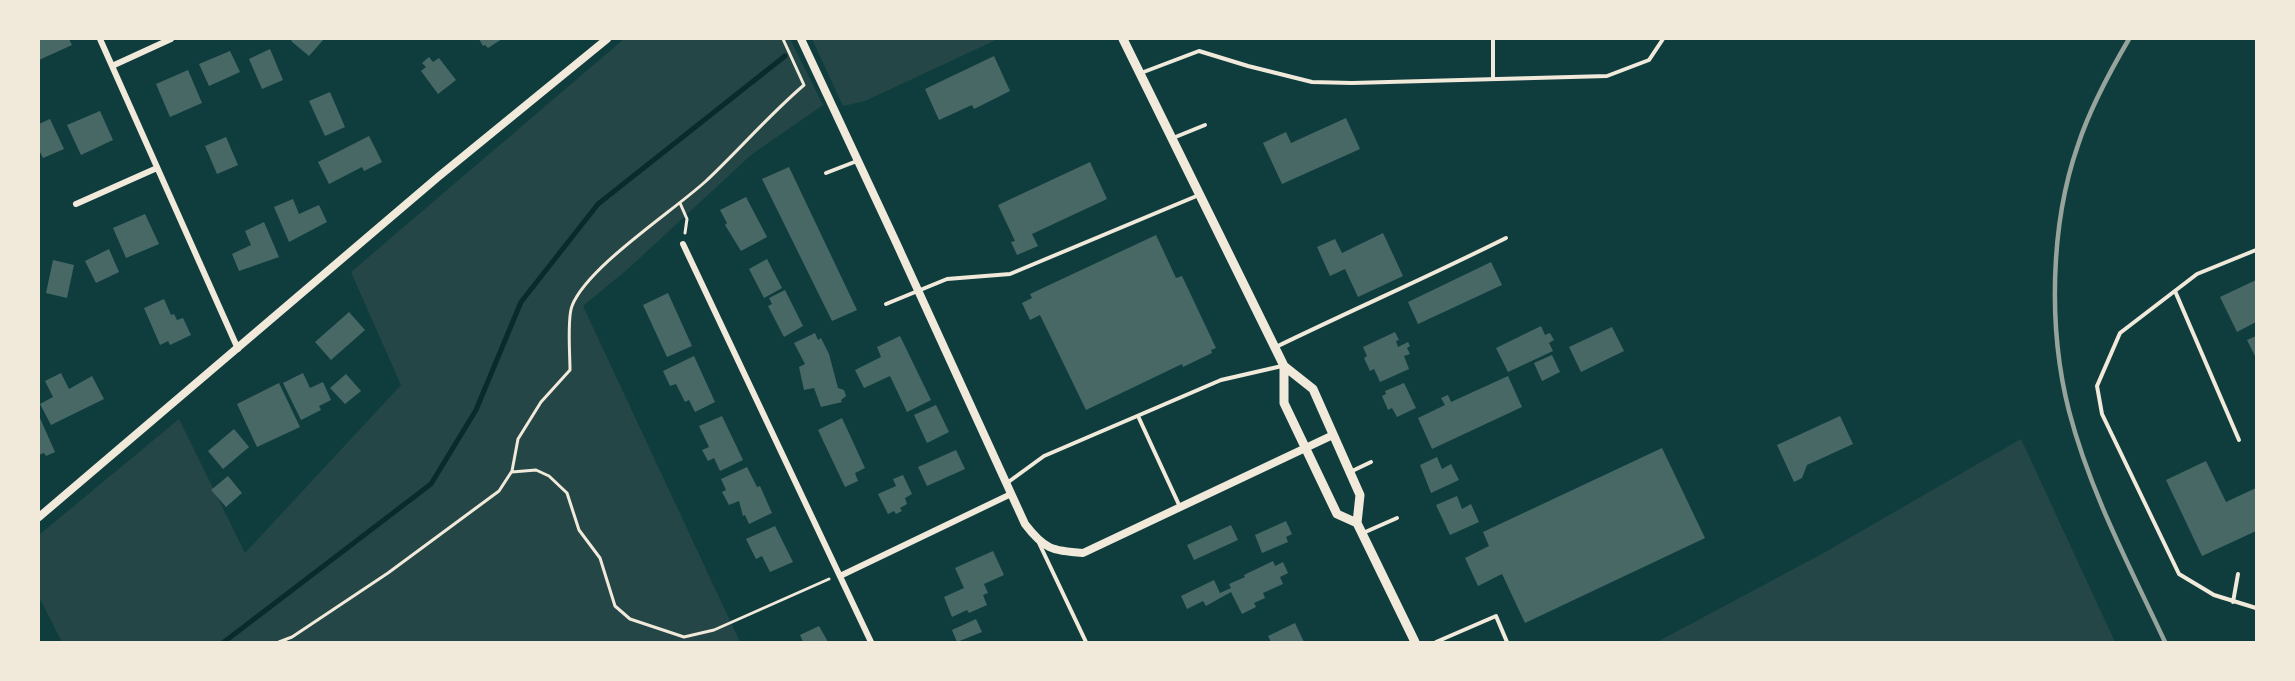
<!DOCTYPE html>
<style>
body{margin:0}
#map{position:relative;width:2295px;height:681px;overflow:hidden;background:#0f3d3e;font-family:"Archivo Narrow",sans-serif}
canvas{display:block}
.frame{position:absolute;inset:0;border:40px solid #f1e9da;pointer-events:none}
</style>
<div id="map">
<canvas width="2295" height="681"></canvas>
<div class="frame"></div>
</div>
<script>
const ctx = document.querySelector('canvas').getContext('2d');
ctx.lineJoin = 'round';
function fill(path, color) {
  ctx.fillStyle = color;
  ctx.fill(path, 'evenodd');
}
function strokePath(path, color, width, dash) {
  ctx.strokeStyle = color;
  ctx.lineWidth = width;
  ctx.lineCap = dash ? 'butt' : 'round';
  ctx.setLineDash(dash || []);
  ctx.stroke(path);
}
fill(new Path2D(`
 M624,39H790L823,105L751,155L629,268L583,306L740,642H62L39,597V535L179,419L245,553L401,385L351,272Z
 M812,39H998L865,101L843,106Z
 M2021,439L2115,642H1657L1820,555Z`), '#244646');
strokePath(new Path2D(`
 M224,642L431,484L476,410L521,302L598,204L785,56`), '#0a2a2b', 5);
fill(new Path2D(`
 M39,39H69L72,45L39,60Z
 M293,39H324L309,56L291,41Z
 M479,39H502L488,48L485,45L483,46Z
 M270,49L283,80L262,89L249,59Z
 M230,51L240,72L209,86L199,64Z
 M994,56L1010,91L974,109L972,105L939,120L925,89Z
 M429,57L433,62L439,58L456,80L438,94L421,71L426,67L422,63Z
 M188,70L202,103L170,117L156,84Z
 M330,92L345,127L325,136L309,101Z
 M100,111L113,140L81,155L67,125Z
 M1346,118L1360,149L1282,184L1263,143L1286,132L1291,143Z
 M50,119L64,149L43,158L39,150V124Z
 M369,136L382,162L364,171L362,167L329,184L318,162Z
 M226,137L238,165L217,174L205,146Z
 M1090,162L1107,199L1032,234L1038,246L1017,255L1011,242L1015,241L998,205Z
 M789,167L857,310L832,321L762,179Z
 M746,197L767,237L741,251L725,225L727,223L720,210Z
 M293,199L299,214L319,205L327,222L289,242L274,207Z
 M145,214L159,244L126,258L113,228Z
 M264,222L279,257L239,271L232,254L251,245L245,231Z
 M1383,233L1403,276L1358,297L1345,269L1330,276L1317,247L1335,239L1342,253Z
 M1156,235L1176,278L1182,276L1216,348L1211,350L1212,353L1183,367L1182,364L1086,410L1040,315L1030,320L1022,303L1032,298L1030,294Z
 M109,249L119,272L96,283L85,261Z
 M767,259L782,288L764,298L749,269Z
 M53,260L74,265L67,298L46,293Z
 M1491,262L1502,285L1418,324L1408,302Z
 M2256,280V322L2237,332L2220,297Z
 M785,290L803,326L784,337L768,306L772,304L769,298Z
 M668,293L692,346L667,357L643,305Z
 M164,299L171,315L174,314L177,320L183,318L191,335L170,345L168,341L160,345L144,308Z
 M349,312L365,330L331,360L315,342Z
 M1541,326L1545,335L1550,333L1554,340L1549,343L1553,351L1508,372L1496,348Z
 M1612,327L1624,351L1581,372L1569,347Z
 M1395,332L1399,340L1396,341L1398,347L1408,342L1410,346L1407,348L1410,354L1404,356L1409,369L1380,382L1374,369L1370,371L1364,358L1367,356L1363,347Z
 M815,333L818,340L821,338L829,354L838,388L844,390L846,396L841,400L842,402L821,407L814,388L804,390L799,367L805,364L794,343Z
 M900,336L931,400L907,412L890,376L864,388L855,370L881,357L877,347Z
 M2256,336V358L2247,340Z
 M1552,355L1560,372L1542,381L1534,363Z
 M694,356L715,402L695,412L689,400L685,402L676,384L670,386L663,371Z
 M61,373L69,389L92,376L104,399L51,425L40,404L53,397L45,381Z
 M303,373L310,388L323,382L331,400L319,406L321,410L301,420L283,383Z
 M346,374L361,391L345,404L330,388Z
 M1508,376L1522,407L1432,449L1418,418L1445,405L1441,398L1448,395L1451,402Z
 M279,383L300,427L257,447L237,404Z
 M1404,383L1416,408L1397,417L1392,408L1388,410L1382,396L1386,394L1385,391Z
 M936,405L949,432L927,443L914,415Z
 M39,416L55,452L46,456L44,453L39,455Z
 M722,416L743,460L720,471L714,458L708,461L702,450L709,447L699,426Z
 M1840,416L1853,444L1807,465L1802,478L1794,482L1777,445Z
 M842,418L865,468L855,473L858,481L845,487L818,430Z
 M234,429L249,447L223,469L208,451Z
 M1662,448L1705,538L1525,623L1502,574L1478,586L1465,558L1489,546L1483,532Z
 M956,450L965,469L927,486L918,467Z
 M1437,457L1442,469L1451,464L1459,480L1431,493L1420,465Z
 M2206,461L2226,502L2256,488V531L2202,556L2166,480Z
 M747,467L757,487L760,486L772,513L749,524L745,515L743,516L739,501L729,505L722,492L726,490L721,479Z
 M903,475L912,494L905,498L907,504L900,508L902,511L896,514L894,511L888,514L878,494L896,486L893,479Z
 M228,476L242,493L226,507L211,490Z
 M1457,496L1462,509L1471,504L1479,522L1450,535L1436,505Z
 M1286,521L1292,534L1286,537L1288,542L1262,553L1255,535Z
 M1231,525L1238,540L1194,560L1187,545Z
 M775,526L793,562L770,572L762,556L756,559L746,539Z
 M993,551L1004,575L984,584L988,593L983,595L987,605L969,613L967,610L952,617L944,597L964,588L955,568Z
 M1273,561L1275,566L1283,562L1288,573L1280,577L1283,584L1263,593L1265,598L1254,603L1256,607L1242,614L1231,592L1206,606L1203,601L1187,609L1181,596L1214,580L1220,593L1231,588L1229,584L1245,577L1244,575Z
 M976,619L982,632L957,642L952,630Z
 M1295,623L1304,642H1271L1268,636Z
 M819,626L828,642H803L800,635Z`), '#486865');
strokePath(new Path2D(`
 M680,203L687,219L685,233
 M512,472L536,470L549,476L567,493L579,530L600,558L615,606L630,619L684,637L714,630L829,579
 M279,642L292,637L388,573L499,491L512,471L518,439L541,402L570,370C570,355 567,318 572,306C587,267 672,212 706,181C739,150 769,115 804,85L783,39`), '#f1e9da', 3);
strokePath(new Path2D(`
 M1493,39V79
 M1141,73L1199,51L1248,66L1312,82L1352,83L1607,76L1649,60L1663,39
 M1173,138L1205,125
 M826,173L857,161
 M2256,250L2197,274L2120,333L2097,386L2102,414L2179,574L2214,595L2256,608
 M2175,291L2239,440
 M886,304L947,279L1010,274L1199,195
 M1276,347C1352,310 1430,276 1506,238
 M1138,416L1180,507
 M1350,472L1371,462
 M1007,483L1044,456L1221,380L1282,366
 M1363,533L1397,518
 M1039,543L1086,642
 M2233,602L2238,574
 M1436,642L1496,616L1507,642`), '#f1e9da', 4);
strokePath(new Path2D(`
 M100,39L238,349
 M112,66L171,39
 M76,204L157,168
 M683,244L871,642
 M840,576L1011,494`), '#f1e9da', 6);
strokePath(new Path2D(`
 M801,39L895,240L1025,524C1044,549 1052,551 1083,553L1333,435
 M39,517L438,177L607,39`), '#f1e9da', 8);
strokePath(new Path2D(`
 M1123,39L1284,366L1313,389L1360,495L1357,523L1415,642
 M1284,366V403L1337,514L1357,523`), '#f1e9da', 9);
strokePath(new Path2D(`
 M2129,39C2109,73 2090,108 2078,145C2050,225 2048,329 2069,411C2090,492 2130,567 2165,642`), '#97a49c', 4.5);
</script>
